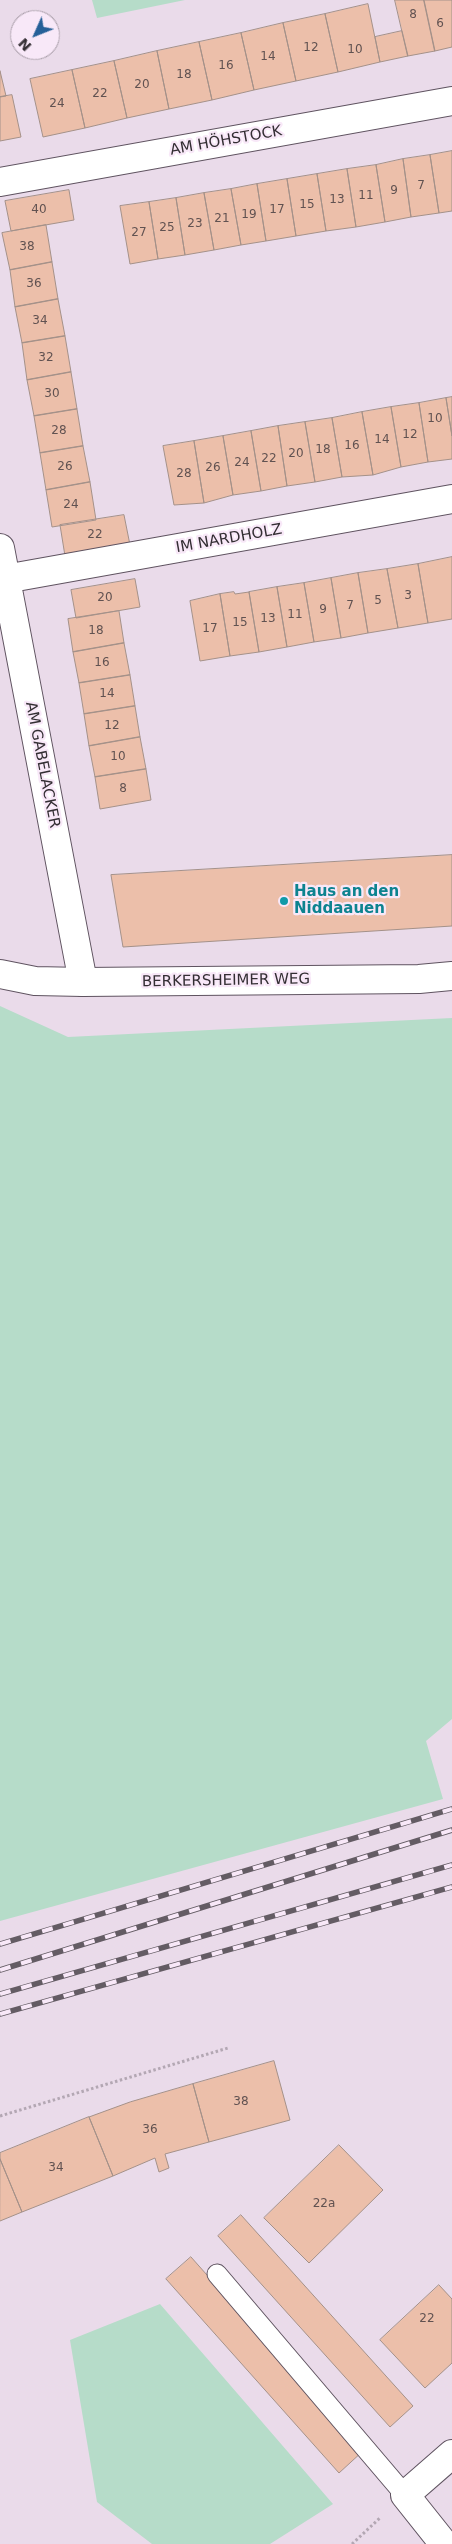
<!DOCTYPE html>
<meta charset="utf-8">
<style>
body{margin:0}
#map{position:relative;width:452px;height:2544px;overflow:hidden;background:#eadbea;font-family:"DejaVu Sans",sans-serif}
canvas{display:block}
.north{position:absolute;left:10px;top:10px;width:50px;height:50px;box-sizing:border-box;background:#f8e8f8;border:1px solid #a99ea9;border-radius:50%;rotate:226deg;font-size:14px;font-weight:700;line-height:20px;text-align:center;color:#332e33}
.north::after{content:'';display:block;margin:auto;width:18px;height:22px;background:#256098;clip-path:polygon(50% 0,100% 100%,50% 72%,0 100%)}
</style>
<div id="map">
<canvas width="452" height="2544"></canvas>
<div class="north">N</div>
</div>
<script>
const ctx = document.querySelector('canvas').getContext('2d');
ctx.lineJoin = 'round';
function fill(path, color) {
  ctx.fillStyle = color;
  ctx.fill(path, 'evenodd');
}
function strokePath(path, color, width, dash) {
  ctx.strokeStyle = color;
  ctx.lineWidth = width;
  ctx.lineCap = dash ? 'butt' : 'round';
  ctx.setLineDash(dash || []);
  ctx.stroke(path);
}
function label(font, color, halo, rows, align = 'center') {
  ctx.font = font + ' "DejaVu Sans",sans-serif';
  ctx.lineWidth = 4.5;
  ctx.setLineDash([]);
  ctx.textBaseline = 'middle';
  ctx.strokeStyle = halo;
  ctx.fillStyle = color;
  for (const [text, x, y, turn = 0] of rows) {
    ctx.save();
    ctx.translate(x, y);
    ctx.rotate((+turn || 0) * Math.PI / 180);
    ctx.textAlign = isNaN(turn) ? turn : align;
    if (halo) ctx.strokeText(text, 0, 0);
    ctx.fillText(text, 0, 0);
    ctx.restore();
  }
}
fill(new Path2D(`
 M92,0H185L97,18Z
 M0,1006L68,1037L452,1018V1719L426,1741L443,1799L0,1921Z
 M160,2304L333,2504L270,2544H152L97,2502L70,2340Z`), '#b6dcc9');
const building = new Path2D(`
 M395,0H424L435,51L408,56Z
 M424,0H452V47L435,51Z
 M368,4L380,62L338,72L325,14Z
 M325,14L338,72L296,81L283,23Z
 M283,23L296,81L254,90L241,33Z
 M402,31L408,56L380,62L375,37Z
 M241,33L254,90L212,100L199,42Z
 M199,42L212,100L169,109L157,51Z
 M157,51L169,109L127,118L114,61Z
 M114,61L127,118L85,128L72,70Z
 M72,70L85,128L43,137L30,79Z
 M0,71L6,96L0,97Z
 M12,95L21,137L0,141V97Z
 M452,151V211L439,213L430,155Z
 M430,155L439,213L411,217L403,159Z
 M403,159L411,217L385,222L376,165Z
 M376,165L385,222L356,227L347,169Z
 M347,169L356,227L326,231L317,174Z
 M317,174L326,231L296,236L287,179Z
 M287,179L296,236L266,241L257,184Z
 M257,184L266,241L241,245L231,189Z
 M231,189L241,245L214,250L204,193Z
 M69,190L74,220L11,231L5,201Z
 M204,193L214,250L185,255L176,198Z
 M176,198L185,255L158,259L149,202Z
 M149,202L158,259L130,264L120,206Z
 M46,225L52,262L10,270L2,233Z
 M52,262L58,299L15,307L10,270Z
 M58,299L65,336L22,343L15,307Z
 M65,336L71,372L27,380L22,343Z
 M71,372L77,409L34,416L27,380Z
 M452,397V436L446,398Z
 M446,398L452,436V459L428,462L419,403Z
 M419,403L428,462L401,467L391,407Z
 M391,407L401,467L373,475L362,412Z
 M77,409L83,446L40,453L34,416Z
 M362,412L373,475L342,477L332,418Z
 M332,418L342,477L315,482L305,422Z
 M305,422L315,482L287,486L278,426Z
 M278,426L287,486L261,491L251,431Z
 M251,431L261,491L233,495L223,436Z
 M223,436L233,495L204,503L194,441Z
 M194,441L204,503L174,505L163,446Z
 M83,446L90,482L46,490L40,453Z
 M90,482L96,520L52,527L46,490Z
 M124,515L130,545L65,556L60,525Z
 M452,557V619L428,623L418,564Z
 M418,564L428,623L398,628L387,569Z
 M387,569L398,628L368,633L358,573Z
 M358,573L368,633L341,638L331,578Z
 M331,578L341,638L314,642L304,583Z
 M135,579L140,607L76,618L71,590Z
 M304,583L314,642L287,647L277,587Z
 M277,587L287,647L259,652L249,592Z
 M234,592L235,594L249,592L259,652L230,656L220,594Z
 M220,594L230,656L200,661L190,601Z
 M119,611L124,643L73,652L68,619Z
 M124,643L130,675L79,683L73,652Z
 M130,675L135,706L84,714L79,683Z
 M135,706L140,737L89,746L84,714Z
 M140,737L146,769L95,777L89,746Z
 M146,769L151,800L100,809L95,777Z
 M452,855V926L123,947L111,875Z
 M274,2061L290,2120L209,2142L193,2084Z
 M193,2084L209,2142L165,2154L169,2168L159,2172L155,2158L113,2176L89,2117L130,2102Z
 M89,2117L113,2176L22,2212L0,2159V2153Z
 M339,2145L383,2190L309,2263L264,2218Z
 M0,2159L22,2212L0,2221Z
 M241,2215L413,2406L390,2427L218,2236Z
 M191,2257L363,2451L339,2473L166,2279Z
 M439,2285L452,2299V2363L425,2388L380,2340Z`);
fill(building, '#ecbfaa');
strokePath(building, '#a49189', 1);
const lane = new Path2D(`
 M217,2274L405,2495`);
const street = new Path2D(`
 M0,182L452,101
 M0,548L83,982
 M5,579L452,499
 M444,2544L405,2495L452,2454`);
const secondary = new Path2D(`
 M0,974L35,981L83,982L419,979L452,976`);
strokePath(lane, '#5f5360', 21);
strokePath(street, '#5f5360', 30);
strokePath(secondary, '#5f5360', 30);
strokePath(new Path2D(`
 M0,2116L228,2048
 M352,2544L381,2517`), '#b3a7b3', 3, [2.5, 2.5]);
strokePath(lane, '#fff', 19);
strokePath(street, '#fff', 28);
strokePath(secondary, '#fff', 28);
const rail = new Path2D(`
 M0,1944L452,1809
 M0,1970L452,1830
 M0,1994L452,1865
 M0,2014L452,1887`);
strokePath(rail, '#645c64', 5.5);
strokePath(rail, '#f8e8f8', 4, [11]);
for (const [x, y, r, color] of [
 [284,901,5,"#0f9aa8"]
]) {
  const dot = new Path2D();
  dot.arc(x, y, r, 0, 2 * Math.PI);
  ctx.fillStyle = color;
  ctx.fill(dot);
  strokePath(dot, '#f8e8f8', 2);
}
label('12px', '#615251', null, [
 ["8",413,15],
 ["6",440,24],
 ["12",311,48],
 ["10",355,50],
 ["14",268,57],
 ["16",226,66],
 ["18",184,75],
 ["20",142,85],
 ["22",100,94],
 ["24",57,104],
 ["7",421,186],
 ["9",394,191],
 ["11",366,196],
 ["13",337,200],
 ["15",307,205],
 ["40",39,210],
 ["17",277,210],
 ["19",249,215],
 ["21",222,219],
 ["23",195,224],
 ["25",167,228],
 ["27",139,233],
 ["38",27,247],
 ["36",34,284],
 ["34",40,321],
 ["32",46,358],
 ["30",52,394],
 ["10",435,419],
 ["28",59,431],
 ["12",410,435],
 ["14",382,440],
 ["16",352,446],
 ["18",323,450],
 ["20",296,454],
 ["22",269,459],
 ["24",242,463],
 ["26",65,467],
 ["26",213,468],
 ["28",184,474],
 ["24",71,505],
 ["22",95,535],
 ["3",408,596],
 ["20",105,598],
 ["5",378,601],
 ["7",350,606],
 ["9",323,610],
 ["11",295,615],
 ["13",268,619],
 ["15",240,623],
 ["17",210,629],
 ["18",96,631],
 ["16",102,663],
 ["14",107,694],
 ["12",112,726],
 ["10",118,757],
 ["8",123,789],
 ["38",241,2102],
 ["36",150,2130],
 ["34",56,2168],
 ["22a",324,2204],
 ["22",427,2319]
]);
label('15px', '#332e33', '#f8e8f8', [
 ["AM HÖHSTOCK",226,141,-10],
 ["IM NARDHOLZ",229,539,-10],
 ["AM GABELACKER",42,765,79],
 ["BERKERSHEIMER WEG",226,981,-1]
]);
label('bold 15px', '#0d838f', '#f8e8f8', [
 ["Haus an den",294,892],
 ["Niddaauen",294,909]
], 'left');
</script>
